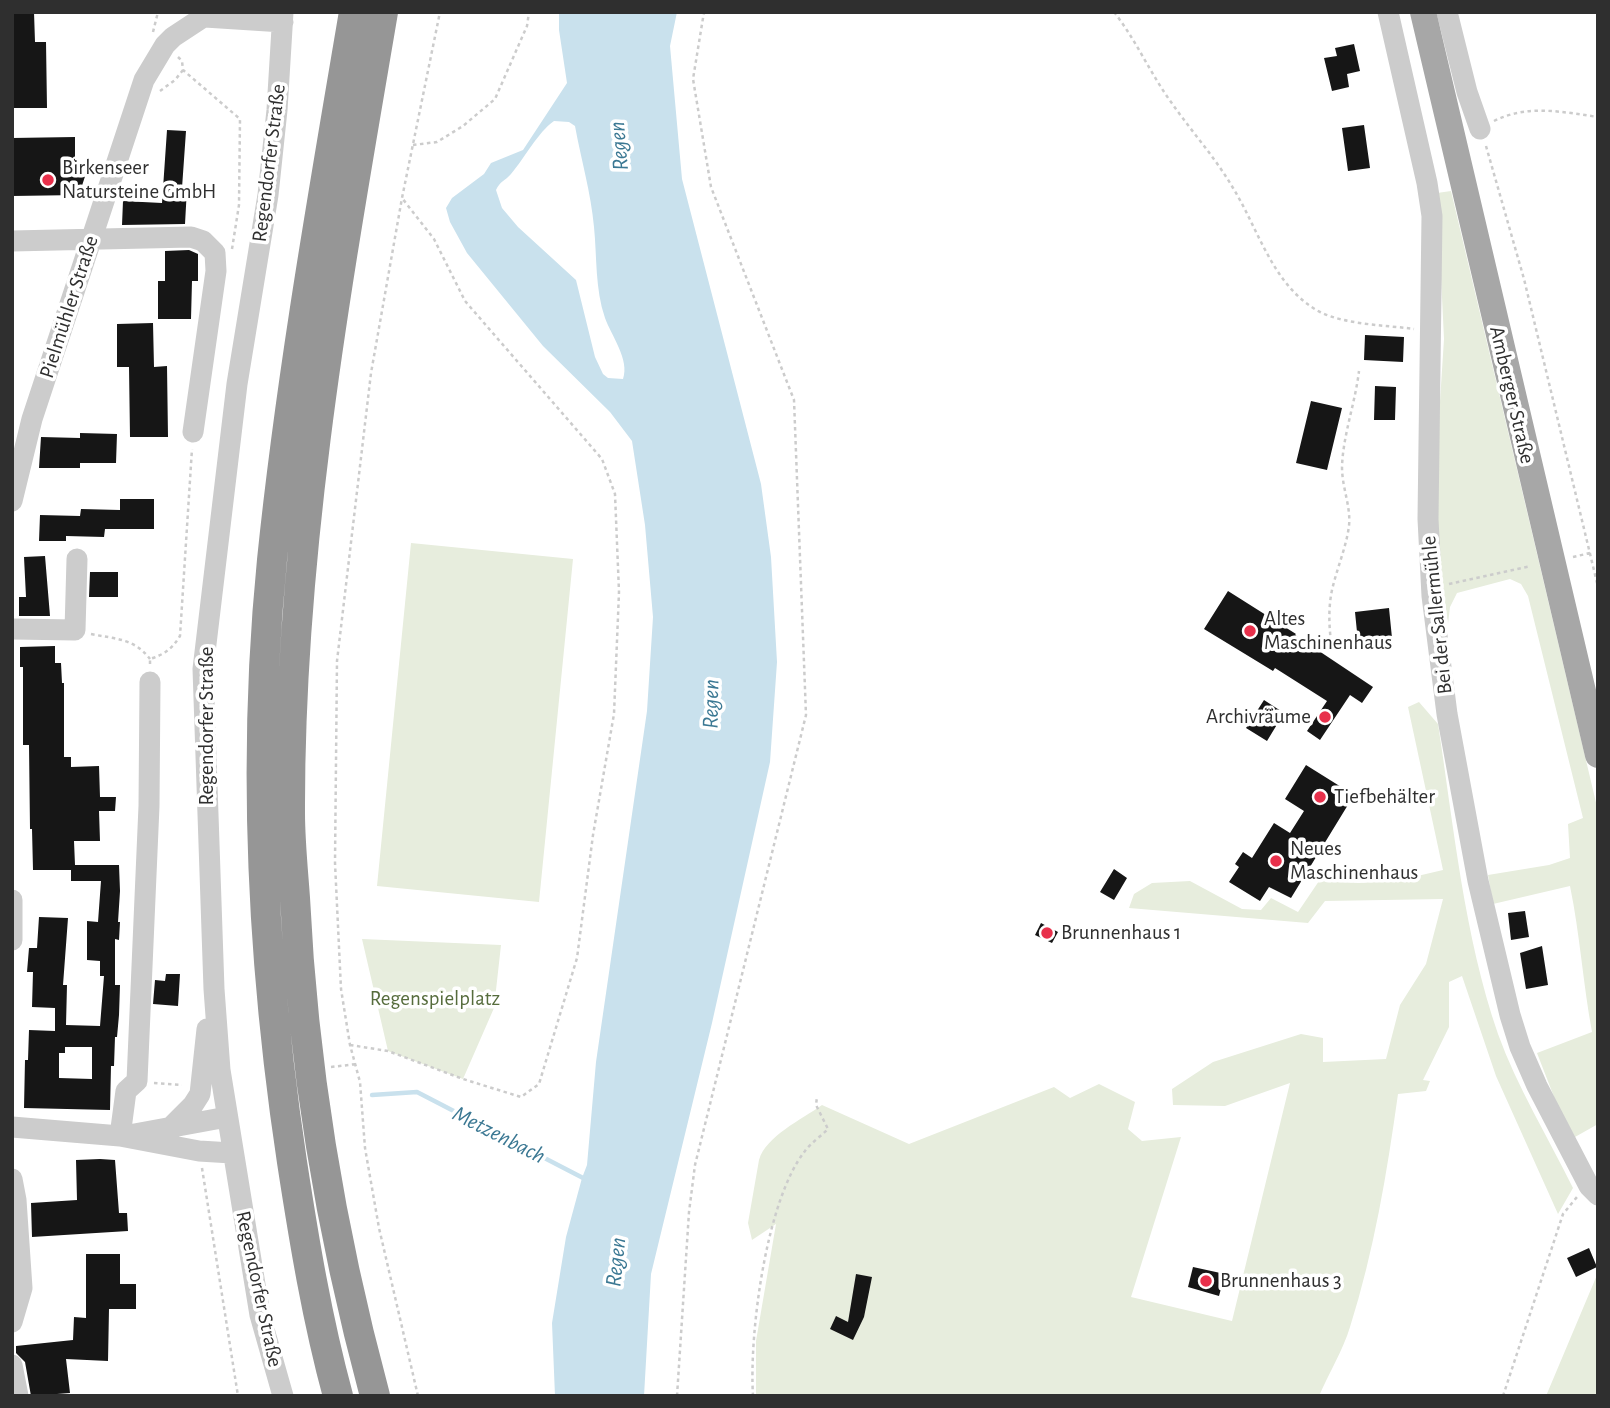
<!DOCTYPE html>
<meta charset="utf-8">
<style>
body{margin:0}
#map{position:relative;width:1610px;height:1408px;overflow:hidden;background:#fff;font-family:"Alegreya Sans",sans-serif}
canvas{display:block}
.frame{position:absolute;inset:0;border:14px solid #2f2f2f;pointer-events:none}
</style>
<div id="map">
<canvas width="1610" height="1408"></canvas>
<div class="frame"></div>
</div>
<script>
const ctx = document.querySelector('canvas').getContext('2d');
ctx.lineJoin = 'round';
function fill(path, color) {
  ctx.fillStyle = color;
  ctx.fill(path, 'evenodd');
}
function strokePath(path, color, width, dash) {
  ctx.strokeStyle = color;
  ctx.lineWidth = width;
  ctx.lineCap = dash ? 'butt' : 'round';
  ctx.setLineDash(dash || []);
  ctx.stroke(path);
}
function label(font, color, halo, rows, align = 'center') {
  ctx.font = font + ' "Alegreya Sans",sans-serif';
  ctx.lineWidth = 7;
  ctx.setLineDash([]);
  ctx.textBaseline = 'middle';
  ctx.strokeStyle = halo;
  ctx.fillStyle = color;
  for (const [text, x, y, turn = 0] of rows) {
    ctx.save();
    ctx.translate(x, y);
    ctx.rotate((+turn || 0) * Math.PI / 180);
    ctx.textAlign = isNaN(turn) ? turn : align;
    if (halo) ctx.strokeText(text, 0, 0);
    ctx.fillText(text, 0, 0);
    ctx.restore();
  }
}
fill(new Path2D(`
 M1451,191L1598,811V1124L1575,1137L1556,1102L1537,1053L1592,1032C1583,983 1580,935 1570,886L1493,904L1488,875L1549,865L1570,858L1568,824L1583,818L1528,596L1521,584L1510,579L1457,593L1450,607L1448,624L1438,549L1436,463L1444,339L1437,193Z
 M411,543L573,559L539,902L377,886Z
 M1419,702L1438,724C1454,828 1464,935 1498,1034C1517,1087 1548,1137 1573,1188L1558,1214L1496,1076L1462,976L1449,982V1027L1423,1080L1430,1081L1426,1091L1398,1094C1387,1173 1374,1251 1350,1327C1343,1350 1329,1373 1319,1396H756V1341L776,1224L752,1240L748,1223L759,1160C766,1136 801,1120 822,1105L909,1144L1054,1087L1070,1098L1099,1084L1135,1102L1128,1129L1142,1141L1181,1137L1131,1297L1232,1321L1290,1083L1225,1106L1173,1105L1172,1089L1213,1062L1301,1034L1323,1038V1062L1386,1059L1400,1005L1426,964L1443,899L1325,901L1308,923L1129,908L1134,894L1152,883L1190,881L1242,909L1261,910L1271,898L1298,912L1319,881L1359,883L1396,881L1443,870L1408,707Z
 M362,939L501,945L494,1008L463,1079L388,1051Z
 M1598,1274V1396H1546L1597,1275Z`), '#e7eddd');
fill(new Path2D(`
 M559,12H677L670,46L682,179L761,484L771,557L777,662L770,762L712,1023L651,1274L644,1396H555L552,1323L566,1237L582,1178L587,1165L596,1062L647,711L653,617L645,525L632,441L610,412L543,346L467,253L450,222L446,208L452,198L484,174L491,163L523,150L567,83L559,30ZM554,121L569,122L575,126C581,159 591,193 594,227C597,257 595,289 605,318C611,335 630,360 623,379L608,378L603,374L595,357L576,280L518,227L502,208L496,190C500,181 505,181 511,174C524,159 538,132 554,121Z`), '#c9e1ed');
strokePath(new Path2D(`
 M372,1095L417,1092L585,1179`), '#c9e1ed', 4.5);
fill(new Path2D(`
 M12,12H34L35,42H46L47,108H12Z
 M1354,44L1360,71L1347,74L1349,87L1332,91L1324,58L1337,56L1335,48Z
 M1364,125L1370,168L1348,171L1342,128Z
 M167,130L186,131L182,188H187L185,224L122,225L123,201L162,203Z
 M75,137V164H89L79,195L12,196V138Z
 M189,250L198,254V281H192L191,319H158V281H165V251Z
 M153,323L154,367L167,366L168,437H130L129,367H117V324Z
 M1365,335L1404,337L1403,362L1364,360Z
 M1375,386L1396,387L1395,420H1374Z
 M1311,401L1342,408L1327,470L1296,463Z
 M80,433L117,434L116,463H80V468H39L41,437L80,438Z
 M120,499H154V529H105L104,537L66,536V541H39L40,515L80,516L81,509L120,510Z
 M45,556L50,616H19V597H26L24,557Z
 M90,572H118V597H89Z
 M1228,591L1296,634L1295,635L1373,687L1362,703L1350,695L1320,740L1307,731L1327,701L1275,668L1273,671L1204,629Z
 M1389,608L1392,638L1358,642L1355,612Z
 M55,646V663H61L62,683H64V757H71V767L99,766L100,797H116L115,811H99L100,841H74L75,865H119L120,891L118,922H120L119,940L115,939V985H120L119,1015L117,1037H115L114,1066H111L110,1110L24,1108L25,1060H28L29,1030L55,1031V1008L32,1007L33,972H27L29,948H37L39,917L68,918L63,985H67L66,1025L100,1026L104,976H100V961L87,960V921L98,922L101,881H71V870H33L32,829H30L29,745H23V667H20V647ZM65,1047H92V1079L59,1078V1053H65Z
 M1264,700L1284,713L1267,741L1246,728Z
 M1306,765L1354,795L1291,898L1269,887L1260,901L1229,882L1239,867L1235,864L1243,852L1252,858L1274,823L1290,833L1304,811L1285,799Z
 M1114,869L1127,878L1114,900L1100,892Z
 M1525,911L1529,937L1511,940L1508,913Z
 M1041,923L1058,932L1052,943L1035,935Z
 M1542,946L1548,985L1526,989L1520,953Z
 M166,974H180L178,1006L153,1004L155,980L165,981Z
 M100,1159L115,1160L119,1213H127L128,1231L32,1237L31,1203L77,1200L76,1160Z
 M1589,1248L1597,1267L1576,1277L1567,1258Z
 M86,1254H120V1284H136V1309H109L108,1361L66,1359L70,1393L31,1396L25,1362L16,1353V1346L73,1340L74,1317L86,1318Z
 M1193,1267L1225,1274L1219,1296L1188,1287Z
 M856,1274L872,1277L864,1317L853,1340L830,1329L836,1316L848,1322Z`), '#161616');
strokePath(new Path2D(`
 M1114,12C1136,40 1150,73 1171,102C1191,131 1215,157 1233,188C1259,230 1273,287 1320,312C1347,325 1385,325 1414,329
 M153,32L158,12
 M178,57L182,61L183,70L240,119L239,205L232,249
 M160,91L175,80L183,70
 M1494,121C1528,104 1562,112 1598,117
 M413,145L437,142L463,126L495,99L527,26L529,12
 M1486,146L1524,279L1598,587
 M1573,557L1590,553
 M1449,584L1531,566
 M91,634C115,639 134,638 150,659
 M1332,649C1329,629 1328,609 1332,590C1337,568 1346,548 1349,526C1351,506 1342,488 1342,467C1343,435 1355,404 1359,371
 M150,664V659C165,654 172,649 180,636L192,449
 M350,1045L388,1051L463,1079L521,1097L539,1084L577,958L593,835L614,714L619,592L615,494L602,459L465,301L434,239L402,198
 M331,1067L357,1064
 M154,1083L182,1085
 M202,1168L238,1396
 M418,1396L379,1228L365,1148L360,1082L350,1045L341,989L335,863L337,661L371,373L402,198L440,12
 M677,1396L689,1212L695,1165L806,715L794,400L711,187L693,79L704,12
 M753,1396C749,1334 766,1200 805,1151C811,1143 821,1136 828,1129L816,1105L817,1097
 M1503,1396L1563,1214L1577,1197`), '#ccc', 2.5, [3.5, 3.5]);
strokePath(new Path2D(`
 M283,12L277,110L268,195L237,384L203,669L214,989L220,1070L260,1315L283,1396
 M1388,12L1427,183L1432,216L1428,519L1432,596L1447,714L1478,881L1510,1015L1520,1047L1537,1086L1589,1186L1598,1195
 M1447,12L1467,92L1480,129
 M205,17L283,22
 M12,241L191,237L203,241L215,253L216,271L193,432
 M12,501L32,419L144,80L165,45L173,37L211,12
 M12,629L75,630L77,559
 M12,900V940
 M173,1125L193,1105L200,1094L207,1029
 M12,1127L120,1136L199,1151L232,1153
 M129,1135L227,1117
 M120,1136L126,1091L137,1081L149,806L150,682
 M12,1179L16,1200L22,1288L12,1322
 M12,1365L18,1396`), '#ccc', 21);
strokePath(new Path2D(`
 M1423,12L1598,755`), '#a7a7a7', 26);
strokePath(new Path2D(`
 M338,1396C317,1319 304,1240 292,1162C262,963 252,760 272,560C291,376 323,195 354,12
 M375,1396C331,1233 303,1066 295,898C293,870 290,841 290,813C289,543 338,277 383,12`), '#969696', 30);
for (const [x, y, r, color] of [
 [48,180,7,"#e8304b"],
 [1250,631,7,"#e8304b"],
 [1325,717,7,"#e8304b"],
 [1320,797,7,"#e8304b"],
 [1276,861,7,"#e8304b"],
 [1047,933,7,"#e8304b"],
 [1206,1281,7,"#e8304b"]
]) {
  const dot = new Path2D();
  dot.arc(x, y, r, 0, 2 * Math.PI);
  ctx.fillStyle = color;
  ctx.fill(dot);
  strokePath(dot, '#fff', 2.5);
}
label('21px', '#2f2f2f', '#fff', [
 ["Regendorfer Straße",269,163,-83],
 ["Pielmühler Straße",69,307,-72],
 ["Amberger Straße",1512,395,77],
 ["Bei der Sallermühle",1437,615,-96],
 ["Regendorfer Straße",207,726,-90],
 ["Regendorfer Straße",259,1289,78]
]);
label('21px', '#2f2f2f', '#fff', [
 ["Birkenseer",62,168],
 ["Natursteine GmbH",62,192],
 ["Altes",1264,619],
 ["Maschinenhaus",1264,643],
 ["Archivräume",1311,717,"right"],
 ["Tiefbehälter",1334,797],
 ["Neues",1290,849],
 ["Maschinenhaus",1290,873],
 ["Brunnenhaus 1",1061,933],
 ["Brunnenhaus 3",1220,1281]
], 'left');
label('21px', '#566c3c', '#fff', [
 ["Regenspielplatz",435,999]
]);
label('italic 23px', '#3b7893', '#fff', [
 ["Regen",619,146,-95],
 ["Regen",711,704,-89],
 ["Metzenbach",499,1135,27],
 ["Regen",616,1262,-84]
]);
</script>
